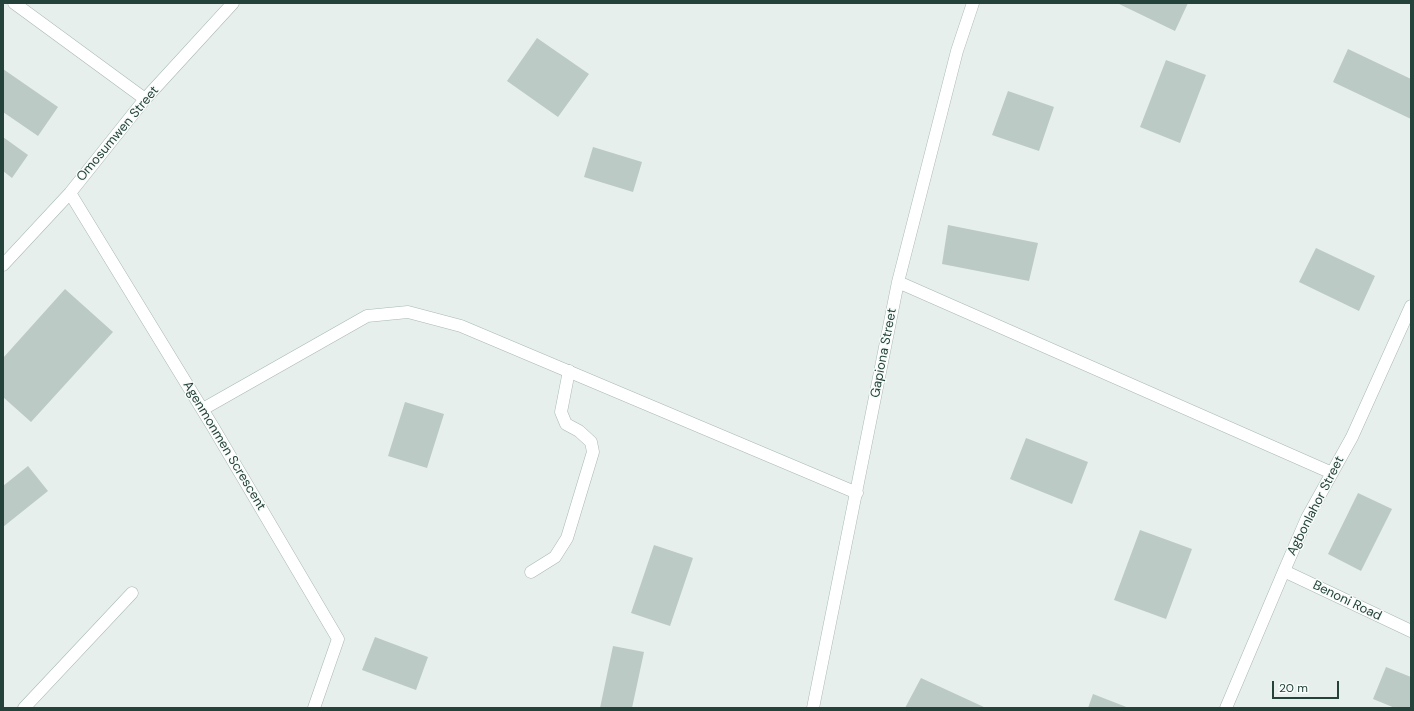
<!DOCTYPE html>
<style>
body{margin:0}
#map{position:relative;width:1414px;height:711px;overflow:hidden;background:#e6efeb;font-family:"DM Sans",sans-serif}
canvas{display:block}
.frame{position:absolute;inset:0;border:4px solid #24423a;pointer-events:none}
.scale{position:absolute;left:1272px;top:681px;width:67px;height:18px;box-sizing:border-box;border:2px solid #24423a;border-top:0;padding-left:5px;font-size:12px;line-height:14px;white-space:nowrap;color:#24423a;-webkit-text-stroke:3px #f7fbf9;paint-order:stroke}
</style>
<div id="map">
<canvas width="1414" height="711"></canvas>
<div class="frame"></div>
<div class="scale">20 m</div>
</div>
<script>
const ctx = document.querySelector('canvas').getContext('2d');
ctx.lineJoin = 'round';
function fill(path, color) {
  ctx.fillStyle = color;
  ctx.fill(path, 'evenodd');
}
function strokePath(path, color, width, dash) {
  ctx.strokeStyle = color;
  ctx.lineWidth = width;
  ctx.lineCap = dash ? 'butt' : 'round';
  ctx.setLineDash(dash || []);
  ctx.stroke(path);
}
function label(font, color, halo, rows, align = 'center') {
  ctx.font = font + ' "DM Sans",sans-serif';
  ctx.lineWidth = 3;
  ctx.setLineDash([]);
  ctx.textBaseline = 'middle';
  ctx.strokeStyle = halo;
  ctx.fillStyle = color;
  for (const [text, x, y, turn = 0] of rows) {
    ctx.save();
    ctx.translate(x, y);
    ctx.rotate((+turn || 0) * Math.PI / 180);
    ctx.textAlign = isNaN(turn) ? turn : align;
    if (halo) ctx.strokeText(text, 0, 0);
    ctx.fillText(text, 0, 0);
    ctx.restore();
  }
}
fill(new Path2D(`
 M1117,3H1188L1175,31Z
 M537,38L589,74L558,117L507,81Z
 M1348,49L1411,79V119L1333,82Z
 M1166,60L1206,75L1180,143L1140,127Z
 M3,69L58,107L38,136L3,112Z
 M1008,91L1054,107L1039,151L992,135Z
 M3,137L28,155L12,178L3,171Z
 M593,147L642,162L633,192L584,177Z
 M948,225L1038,243L1029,281L942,264Z
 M1316,248L1375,276L1359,311L1299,282Z
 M65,289L113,332L31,422L3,397V358Z
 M405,402L444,414L427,468L388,456Z
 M1026,438L1088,462L1072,504L1010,479Z
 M28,466L48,491L3,527V486Z
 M1358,493L1392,509L1361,571L1328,554Z
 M1140,530L1192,549L1166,619L1114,600Z
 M654,545L693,558L670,626L631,613Z
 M375,637L428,657L416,690L362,670Z
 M613,646L644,652L632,708H600Z
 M1386,667L1411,677V708H1395L1373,699Z
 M921,678L986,708H905Z
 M1093,694L1129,708H1088Z`), '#bbcac4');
const lane = new Path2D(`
 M531,572L555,557L567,538L593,452L591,442L579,431L566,424L561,412L569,371`);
const street = new Path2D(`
 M14,3L145,99
 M70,193L213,427L338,639L314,708
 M3,265L70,193L145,99L233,3
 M898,282L1332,473
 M203,409L367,316L408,312L461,326L857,493
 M1284,571L1411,631
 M24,708L132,593
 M813,708L898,282L957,51L973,3
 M1226,708L1284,571L1307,518L1352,437L1411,306`);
strokePath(lane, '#a8b8b2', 13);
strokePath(street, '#a8b8b2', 13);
strokePath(lane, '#fff', 12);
strokePath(street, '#fff', 12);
label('13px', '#24423a', '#f7fbf9', [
 ["Omosumwen Street",118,134,-50],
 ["Gapiona Street",884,353,-79],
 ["Agenmonmen Screscent",224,446,59],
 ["Agbonlahor Street",1316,506,-63],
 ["Benoni Road",1347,601,26]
]);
</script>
